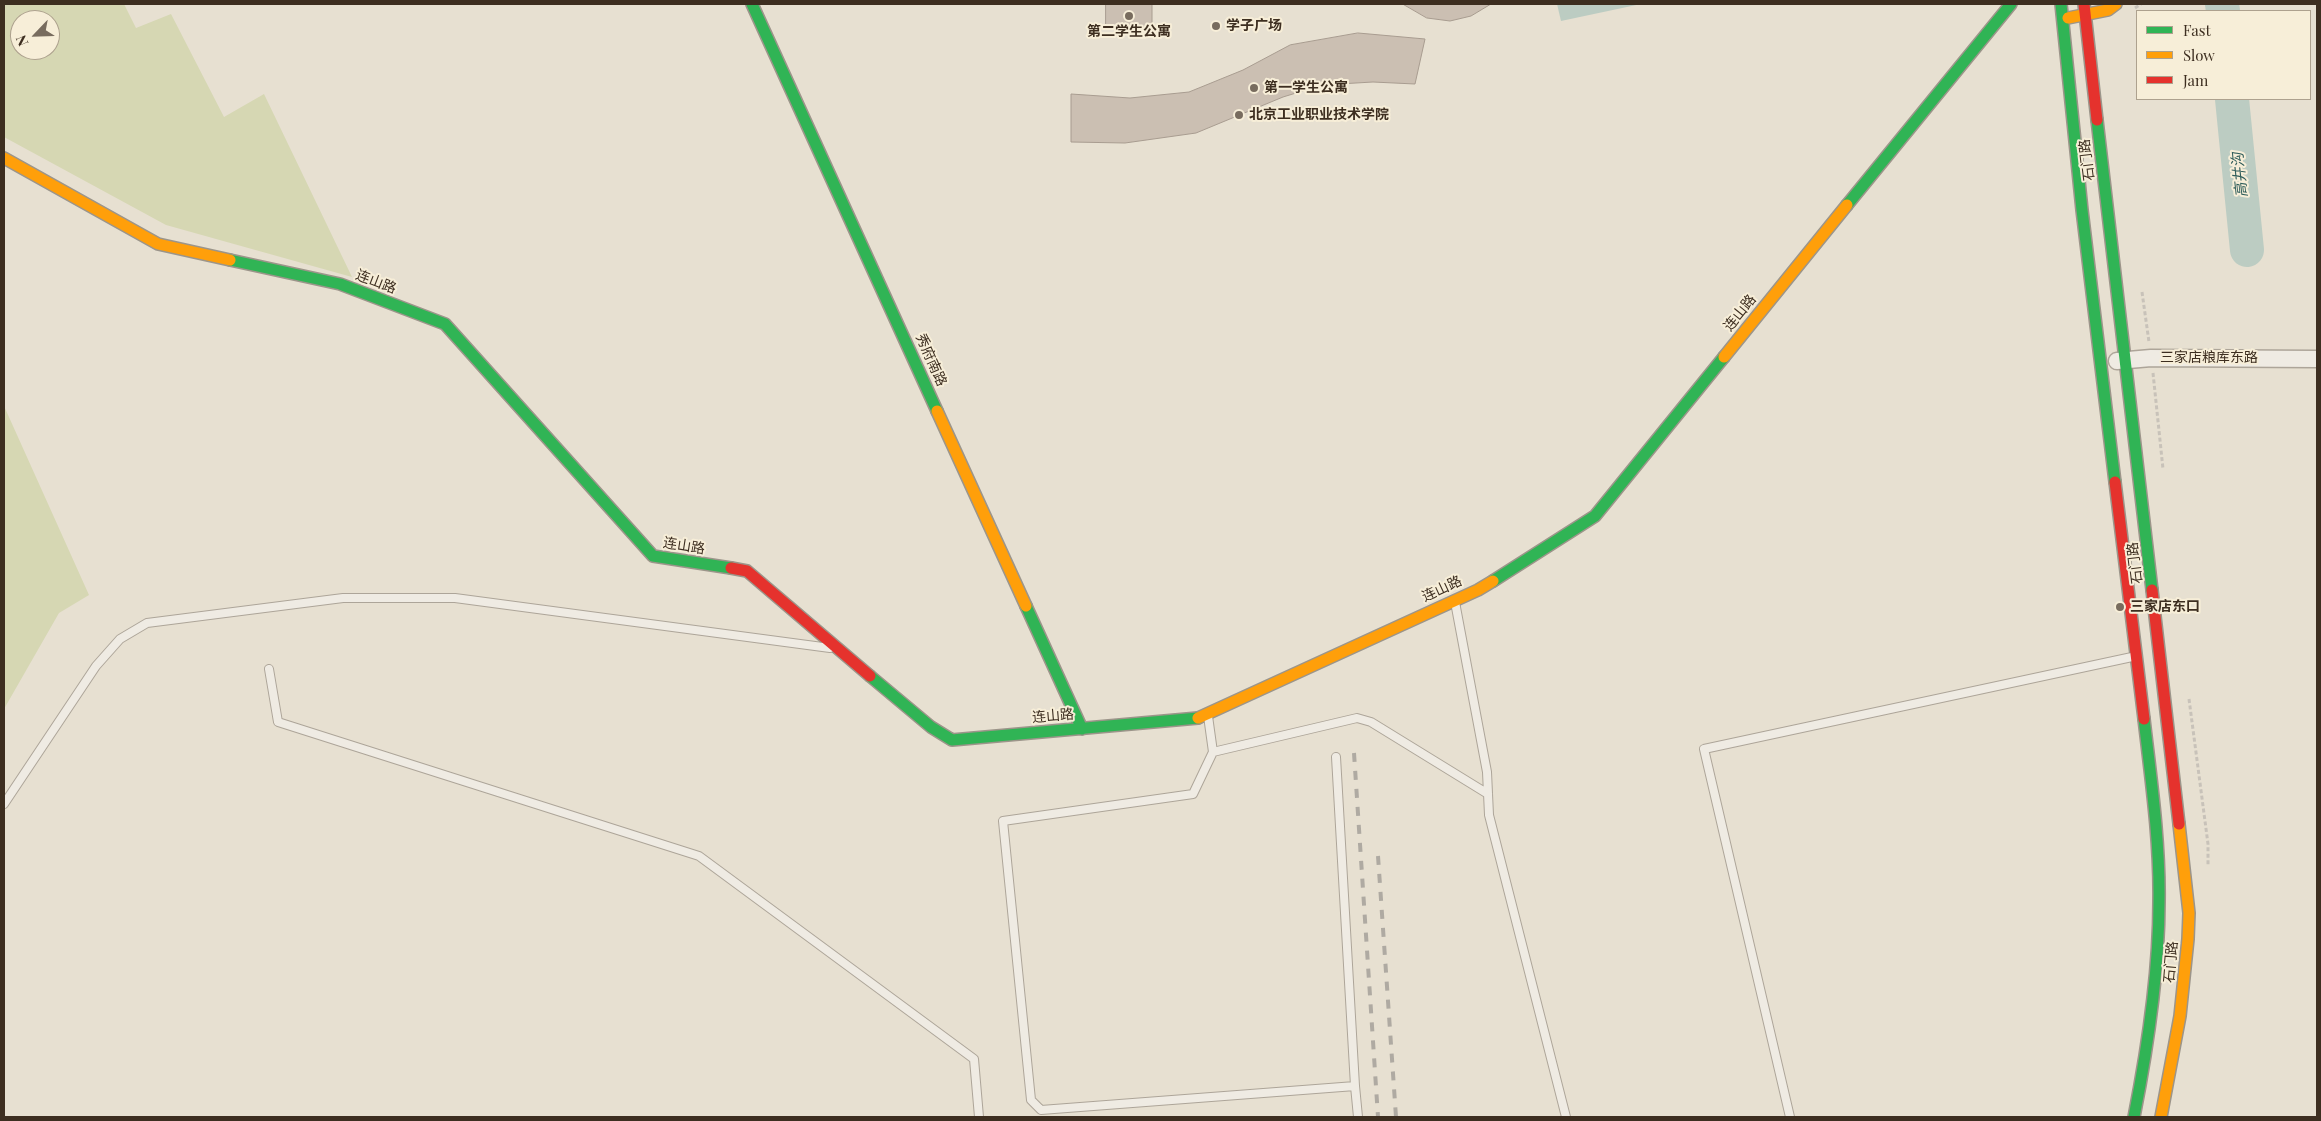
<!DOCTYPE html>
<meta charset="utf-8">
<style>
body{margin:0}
#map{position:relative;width:2321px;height:1121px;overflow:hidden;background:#e7e0d1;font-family:"Playfair Display",serif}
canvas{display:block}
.frame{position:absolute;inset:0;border:5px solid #3d2e20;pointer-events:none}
.legend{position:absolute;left:2136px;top:10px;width:175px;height:90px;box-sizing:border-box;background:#f7eed8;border:1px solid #ada18e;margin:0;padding:6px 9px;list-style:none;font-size:15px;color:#3d2e20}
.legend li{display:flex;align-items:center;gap:10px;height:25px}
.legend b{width:25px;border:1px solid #ada18e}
.north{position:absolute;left:10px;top:10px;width:50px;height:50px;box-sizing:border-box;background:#f7eed8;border:1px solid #ada18e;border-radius:50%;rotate:246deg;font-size:14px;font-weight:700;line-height:20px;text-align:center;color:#3d2e20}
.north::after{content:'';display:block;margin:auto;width:18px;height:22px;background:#786c5e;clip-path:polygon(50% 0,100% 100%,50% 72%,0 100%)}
</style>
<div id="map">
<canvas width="2321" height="1121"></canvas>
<div class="frame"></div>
<ul class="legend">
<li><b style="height:6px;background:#30b455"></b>Fast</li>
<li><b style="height:6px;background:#ff9f0a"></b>Slow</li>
<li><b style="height:6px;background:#e5322d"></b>Jam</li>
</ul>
<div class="north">N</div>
</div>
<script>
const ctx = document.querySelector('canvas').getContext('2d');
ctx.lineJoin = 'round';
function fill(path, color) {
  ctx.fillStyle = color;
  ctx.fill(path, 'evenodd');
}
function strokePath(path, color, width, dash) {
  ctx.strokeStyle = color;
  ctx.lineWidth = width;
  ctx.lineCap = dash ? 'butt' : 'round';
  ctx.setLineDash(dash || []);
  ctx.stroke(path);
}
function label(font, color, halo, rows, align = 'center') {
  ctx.font = font + ' "Playfair Display","Noto Sans SC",serif';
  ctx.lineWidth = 4;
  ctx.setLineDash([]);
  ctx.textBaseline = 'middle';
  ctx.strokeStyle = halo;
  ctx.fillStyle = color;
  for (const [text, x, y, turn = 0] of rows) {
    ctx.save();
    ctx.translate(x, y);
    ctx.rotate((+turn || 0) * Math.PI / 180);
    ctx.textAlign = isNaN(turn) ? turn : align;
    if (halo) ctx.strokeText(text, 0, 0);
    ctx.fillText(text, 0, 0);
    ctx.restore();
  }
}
fill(new Path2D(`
 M4,4H124L136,28L171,14L224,117L264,94L352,277L166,225L4,137ZM20,20H50V50H20Z
 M4,406L89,595L59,613L4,709Z`), '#d6d7b3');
fill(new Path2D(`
 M1557,4H1641L1561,21Z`), '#bcccc2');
strokePath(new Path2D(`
 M2222,4L2223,11
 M2232,99L2247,250`), '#bcccc2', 34);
const building = new Path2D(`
 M1106,4H1152V27L1106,28Z
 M1403,4H1491L1471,16L1450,21L1427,18Z
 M1358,33L1425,39L1415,84L1373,82L1322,85L1283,97L1196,133L1125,143L1071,142V94L1130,98L1189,92L1243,70L1290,45Z`);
fill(building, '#cbbfb2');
strokePath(building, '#a89c90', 1);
const lane = new Path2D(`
 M1455,602L1487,772L1489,815L1566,1117
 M269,669L278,722L699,856L974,1059L979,1117
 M1208,716L1213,752
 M1336,757L1355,1086L1041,1110L1031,1100L1003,821L1193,794L1213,752L1357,718L1371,722L1488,794
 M4,804L96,666L120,639L147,623L343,598H455L830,648
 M1355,1086L1358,1117
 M1790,1117L1704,749L2132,657`);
const street = new Path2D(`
 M2117,361L2151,358L2317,359`);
const fast = new Path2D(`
 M752,4L937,411
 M2061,4L2082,210L2115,482
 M2097,120L2152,590
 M1847,205L2011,4
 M230,260L340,284L445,324L653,556L731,568
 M1493,581L1595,516L1724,357
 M1026,606L1082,729
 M870,676L931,727L952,740L1198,718
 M2134,1117C2148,1046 2159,974 2159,902C2160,841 2151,779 2144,719`);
const slow = new Path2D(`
 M2068,18L2108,10L2116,4
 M4,158L158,244L230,260
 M1724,357L1847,205
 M937,411L1026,606
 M1198,718L1478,590L1493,581
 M2161,1117L2180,1016L2188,939L2189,913L2179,824`);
const jam = new Path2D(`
 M2084,4L2097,120
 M2115,482L2144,719
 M731,568L747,571L870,676
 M2152,590L2179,824`);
strokePath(lane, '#ada599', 10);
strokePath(street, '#ada599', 19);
strokePath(fast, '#9c958a', 14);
strokePath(slow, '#9c958a', 14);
strokePath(jam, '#9c958a', 14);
strokePath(new Path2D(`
 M2135,8L2141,4
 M2142,292L2149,342
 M2153,373L2163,469
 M2189,699L2208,844V866`), '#c8c2b9', 3, [4, 2.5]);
strokePath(lane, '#efebe3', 8);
strokePath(street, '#efebe3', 16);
strokePath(fast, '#30b455', 11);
strokePath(slow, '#ff9f0a', 11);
strokePath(jam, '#e5322d', 11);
strokePath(new Path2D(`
 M1354,753L1378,1117
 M1378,856L1396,1117`), '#afaaa2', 4, [9, 9]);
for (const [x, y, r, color] of [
 [1129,16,5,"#786c5e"],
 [1216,26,5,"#786c5e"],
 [1254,88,5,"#786c5e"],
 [1239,115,5,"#786c5e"],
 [2120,607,5,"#786c5e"]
]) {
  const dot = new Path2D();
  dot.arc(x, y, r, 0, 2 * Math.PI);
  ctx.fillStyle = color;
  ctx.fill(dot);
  strokePath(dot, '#f7eed8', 2);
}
label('bold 14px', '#3d2e20', '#f7eed8', [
 ["学子广场",1226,26],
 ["第二学生公寓",1129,32,"center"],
 ["第一学生公寓",1264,88],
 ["北京工业职业技术学院",1249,115],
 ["三家店东口",2130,607]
], 'left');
label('14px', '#3d2e20', '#f7eed8', [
 ["石门路",2087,160,-97],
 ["连山路",376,282,21],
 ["连山路",1740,313,-51],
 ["三家店粮库东路",2209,358],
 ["秀府南路",931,360,66],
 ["连山路",684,546,9],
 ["石门路",2135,563,-97],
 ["连山路",1442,589,-25],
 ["连山路",1053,716,-5],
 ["石门路",2171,962,-85]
]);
label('italic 15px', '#2f5d5a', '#f7eed8', [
 ["高井沟",2240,175,-96]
]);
</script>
